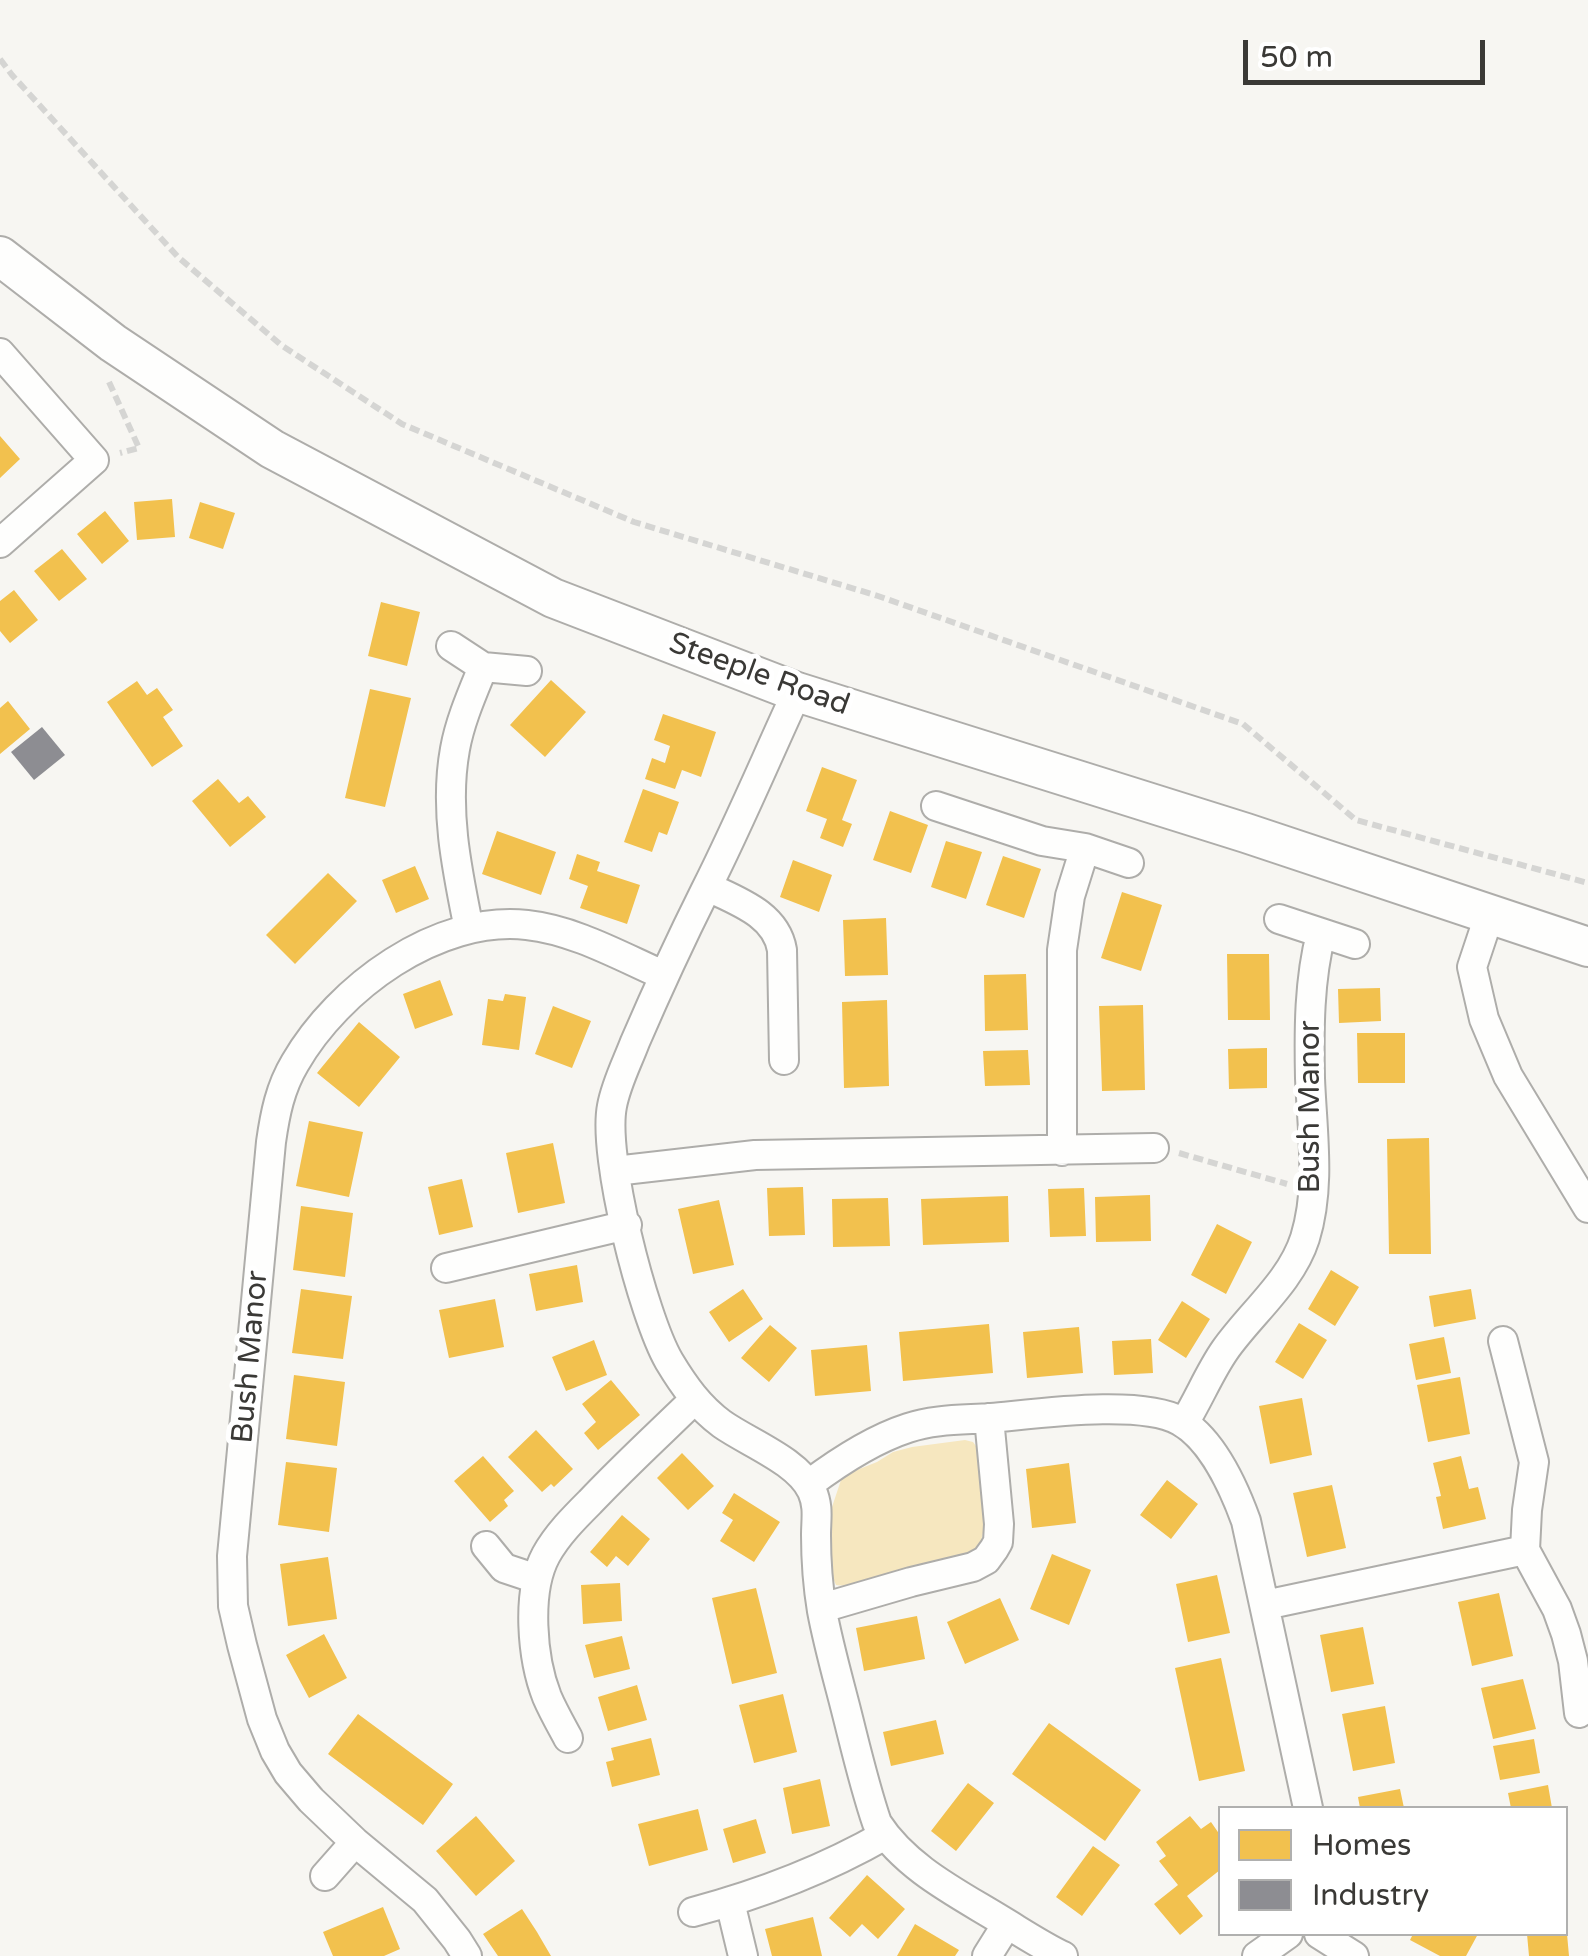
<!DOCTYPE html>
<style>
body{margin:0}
#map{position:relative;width:1588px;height:1956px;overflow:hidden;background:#f7f6f2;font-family:"Varela Round",sans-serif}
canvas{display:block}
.legend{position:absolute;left:1218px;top:1806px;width:350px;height:130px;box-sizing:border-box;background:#fff;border:2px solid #b0b0af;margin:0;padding:12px 18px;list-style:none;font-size:30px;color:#3a3936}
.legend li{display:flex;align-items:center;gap:20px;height:50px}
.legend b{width:50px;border:2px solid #b0b0af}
.scale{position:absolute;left:1243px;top:40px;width:242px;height:45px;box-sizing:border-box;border:5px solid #3a3936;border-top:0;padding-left:12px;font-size:30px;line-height:35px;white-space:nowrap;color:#3a3936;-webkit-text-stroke:8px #fff;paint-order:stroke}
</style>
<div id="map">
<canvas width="1588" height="1956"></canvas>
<ul class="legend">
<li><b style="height:28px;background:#f2c14e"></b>Homes</li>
<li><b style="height:28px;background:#8d8d92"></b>Industry</li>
</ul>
<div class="scale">50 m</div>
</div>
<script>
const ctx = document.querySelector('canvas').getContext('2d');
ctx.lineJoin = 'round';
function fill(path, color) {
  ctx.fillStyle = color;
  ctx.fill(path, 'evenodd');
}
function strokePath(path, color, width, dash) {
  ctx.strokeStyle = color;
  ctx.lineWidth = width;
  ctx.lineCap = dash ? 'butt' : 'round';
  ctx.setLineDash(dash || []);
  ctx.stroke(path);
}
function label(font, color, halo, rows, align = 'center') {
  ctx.font = font + ' "Varela Round",sans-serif';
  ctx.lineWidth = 10;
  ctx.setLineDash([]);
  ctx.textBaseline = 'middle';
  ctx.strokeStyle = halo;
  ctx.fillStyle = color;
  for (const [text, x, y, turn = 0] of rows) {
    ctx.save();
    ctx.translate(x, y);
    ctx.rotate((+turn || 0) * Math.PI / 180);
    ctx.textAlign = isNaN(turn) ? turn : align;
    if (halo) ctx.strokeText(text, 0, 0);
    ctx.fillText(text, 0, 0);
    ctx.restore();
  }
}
fill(new Path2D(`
 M965,1440L973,1442L979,1450C981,1474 995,1540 971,1554C955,1564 923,1565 903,1569C881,1575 858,1589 836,1585L832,1576L831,1510L841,1480L847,1474L877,1462L893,1452L912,1447Z`), '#f6e7bf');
fill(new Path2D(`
 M0,436L20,459L0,478Z
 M172,499L175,537L137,540L134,502Z
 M200,502L235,513L223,549L189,538Z
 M105,511L129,541L102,564L77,534Z
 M62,549L87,579L59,601L34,571Z
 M14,590L38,620L10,643L0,631V601Z
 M381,602L420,612L407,666L368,656Z
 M551,680L586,712L545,757L510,725Z
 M137,681L147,695L157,688L173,710L163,717L183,746L152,767L107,702Z
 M370,689L411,698L385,807L345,798Z
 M8,701L30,729L0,754V708Z
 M663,714L716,732L701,777L682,770L675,789L645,779L652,758L665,763L670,746L654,740Z
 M822,767L857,780L842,820L852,824L843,847L820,838L827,819L806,811Z
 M218,779L239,803L248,796L266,817L230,847L192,801Z
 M643,789L679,802L667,835L659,832L652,852L624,842Z
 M890,811L928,825L911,873L873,860Z
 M497,831L556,852L541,895L482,874Z
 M946,841L982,852L966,899L931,887Z
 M577,854L600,862L597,871L640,885L627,924L580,908L588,886L569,879Z
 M1003,856L1041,869L1024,918L986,905Z
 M793,860L832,875L819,912L780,897Z
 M415,866L429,899L396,913L382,880Z
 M328,873L357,901L295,964L266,935Z
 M1122,892L1162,905L1141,971L1101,958Z
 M886,918L888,975L845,976L843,920Z
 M1227,954H1269L1270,1020H1228Z
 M1026,974L1028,1030L985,1031L984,975Z
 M440,980L453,1015L415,1029L403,994Z
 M1380,988L1381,1021L1339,1023L1338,989Z
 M505,994L526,997L519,1050L482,1045L488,999L503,1001Z
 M887,1000L889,1086L844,1088L842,1002Z
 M1143,1005L1145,1090L1102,1091L1099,1006Z
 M553,1006L591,1021L572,1068L535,1054Z
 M359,1022L400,1057L359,1107L317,1073Z
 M1357,1033H1405V1083H1358Z
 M1267,1048V1088L1229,1089L1228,1049Z
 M1028,1050L1030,1085L985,1086L983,1051Z
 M309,1121L363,1132L349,1197L296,1186Z
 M1429,1138L1431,1254H1389L1387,1139Z
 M553,1143L565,1203L518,1213L506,1153Z
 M462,1179L473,1227L439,1235L428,1187Z
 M803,1187L805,1235L769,1236L767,1188Z
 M1084,1188L1086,1236L1050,1237L1048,1189Z
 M1150,1195L1151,1241L1096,1242L1095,1197Z
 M1008,1196L1009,1242L923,1245L921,1199Z
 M888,1198L890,1246L833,1247L832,1199Z
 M719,1200L734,1265L693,1274L678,1209Z
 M301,1206L353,1213L345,1277L293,1270Z
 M1217,1224L1252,1242L1226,1294L1191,1275Z
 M577,1265L583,1302L536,1311L529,1274Z
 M1331,1270L1359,1287L1335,1326L1308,1309Z
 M301,1289L352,1296L343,1359L292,1353Z
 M743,1289L763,1319L729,1342L709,1312Z
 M1471,1289L1476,1319L1434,1327L1429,1296Z
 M495,1299L504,1347L449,1358L439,1310Z
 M1182,1301L1210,1319L1186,1358L1158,1340Z
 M1299,1323L1327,1340L1303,1379L1275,1362Z
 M989,1324L993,1373L903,1381L899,1332Z
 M770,1325L797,1348L769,1382L741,1358Z
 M1079,1327L1083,1373L1027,1378L1023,1332Z
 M1444,1337L1451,1373L1416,1380L1409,1344Z
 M1151,1339L1153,1373L1114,1375L1112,1341Z
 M594,1340L607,1375L566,1391L552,1357Z
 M867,1345L871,1391L815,1396L811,1350Z
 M294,1375L345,1382L337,1446L286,1439Z
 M1460,1377L1470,1434L1428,1442L1417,1385Z
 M611,1380L640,1415L598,1450L584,1433L596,1422L582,1404Z
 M1302,1398L1312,1455L1270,1464L1259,1406Z
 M536,1430L573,1469L554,1487L551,1484L542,1492L508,1457Z
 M682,1453L714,1486L688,1510L657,1478Z
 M483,1456L514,1491L504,1500L508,1506L490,1522L454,1481Z
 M1461,1456L1469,1489L1478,1487L1486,1519L1443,1529L1436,1497L1441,1496L1433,1463Z
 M286,1462L337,1468L329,1532L278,1525Z
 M1069,1463L1076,1523L1032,1528L1026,1469Z
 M1167,1480L1198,1504L1171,1539L1140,1515Z
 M1332,1485L1346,1548L1307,1557L1293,1493Z
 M734,1493L780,1522L754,1562L720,1541L733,1520L722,1513Z
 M622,1515L650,1539L628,1566L616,1556L607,1567L590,1552Z
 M1052,1554L1091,1570L1069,1625L1030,1609Z
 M328,1557L337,1619L288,1626L280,1564Z
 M1217,1575L1230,1633L1188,1642L1176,1584Z
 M620,1583L622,1621L583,1624L581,1585Z
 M756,1588L777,1673L732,1684L712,1598Z
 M1499,1593L1513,1656L1472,1666L1458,1602Z
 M1000,1598L1019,1640L965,1664L947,1622Z
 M917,1616L925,1659L864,1671L856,1628Z
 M1363,1627L1374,1684L1331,1692L1320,1635Z
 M324,1634L347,1678L309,1698L286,1655Z
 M622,1636L630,1669L594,1678L585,1645Z
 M1221,1658L1245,1771L1199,1781L1175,1668Z
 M1523,1679L1536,1729L1493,1739L1481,1688Z
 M637,1685L647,1720L608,1731L598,1697Z
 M783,1694L797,1752L754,1763L739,1705Z
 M1385,1706L1395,1763L1353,1771L1342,1714Z
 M358,1714L453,1784L423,1825L328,1754Z
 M936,1720L944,1754L891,1766L883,1732Z
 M1049,1723L1141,1790L1105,1841L1012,1774Z
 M651,1738L660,1775L612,1787L606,1762L614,1760L611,1748Z
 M1534,1739L1540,1773L1500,1780L1493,1746Z
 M820,1779L830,1826L792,1834L783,1788Z
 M968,1783L994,1803L956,1851L931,1831Z
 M1548,1785L1552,1808H1511L1508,1793Z
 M1400,1789L1404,1808H1360L1358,1797Z
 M698,1809L708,1850L649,1866L638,1824Z
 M476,1816L515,1861L476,1896L436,1851Z
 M1190,1816L1201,1829L1211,1822L1220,1835V1870L1187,1896L1203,1916L1180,1935L1154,1904L1178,1885L1159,1861L1166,1856L1156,1842Z
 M756,1819L766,1853L733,1863L723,1829Z
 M1093,1846L1120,1865L1082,1916L1056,1897Z
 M867,1875L905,1909L878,1939L862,1924L850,1937L829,1918Z
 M383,1907L400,1949L384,1956H333L323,1932Z
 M522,1909L537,1932L551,1956H498L483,1934Z
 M813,1917L822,1956H772L765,1929Z
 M915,1924L959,1950L955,1956H897Z
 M1413,1934H1478L1466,1956H1440L1410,1940Z
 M1527,1934H1567L1569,1956H1529Z`), '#f2c14e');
fill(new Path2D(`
 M42,727L65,755L34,780L11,752Z`), '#8d8d92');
const minor = new Path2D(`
 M0,353L94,460L0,543
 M451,646L483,667L527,671
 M797,692C766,759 738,826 705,891C680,941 657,991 635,1042C627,1063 616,1084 612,1106C602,1156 643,1316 669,1361C684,1386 699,1407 722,1424C749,1443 798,1461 812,1491C819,1507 816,1519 816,1535C816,1560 818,1587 822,1611C828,1643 837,1675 845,1706C855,1745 864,1785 877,1823C906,1868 957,1893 1001,1920C1021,1932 1042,1946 1063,1956
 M936,806L1042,841L1085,848L1129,863
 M708,887C737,901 776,914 782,950L784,1060
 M1489,916L1472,967L1484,1019L1508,1076L1588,1208
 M1279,919L1355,944
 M469,929C457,870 444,809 455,749C460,721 472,694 483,667
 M1062,1151V950L1070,896L1085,848
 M615,1171L755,1155L1154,1148
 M446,1268L627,1225
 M1503,1341L1534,1462L1527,1510L1525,1550L1557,1609L1566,1634L1573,1661L1579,1713
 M1184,1423C1199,1399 1209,1373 1225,1350C1251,1313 1291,1282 1305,1238C1321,1186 1312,1131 1310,1078C1309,1030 1309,980 1321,934
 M809,1484C837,1463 874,1439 908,1428C934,1419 964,1420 991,1418C1036,1414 1141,1399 1180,1421C1212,1439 1234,1488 1246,1521L1308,1808
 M486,1546L504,1568L537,1579
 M1265,1605L1525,1550
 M822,1608L911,1582L973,1567L986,1560L994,1549L998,1542L999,1524L989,1418
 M568,1738C561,1725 553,1711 547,1697C532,1659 526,1592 546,1555C557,1535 574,1518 590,1502C623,1467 659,1434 694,1400
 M325,1876L355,1842
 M730,1902L743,1956
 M693,1912C761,1894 824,1870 885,1835
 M1319,1934L1354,1956
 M467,1956L457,1940L425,1900L355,1842L311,1800L288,1773L275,1751L262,1719L242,1645L233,1606L232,1556L271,1142C275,1114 280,1088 295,1063C338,988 437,915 527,925C574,930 620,956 663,975
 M987,1956L1007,1924
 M1257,1956L1288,1934`);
const secondary = new Path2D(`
 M0,256L113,343L272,449L553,598L797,692L1246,833L1588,947`);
strokePath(minor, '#aeadaa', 32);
strokePath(secondary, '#aeadaa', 42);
strokePath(new Path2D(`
 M0,59L12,75L178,257L281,345L402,424L634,522L878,596L1243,724L1356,820L1588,883
 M109,382L139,448L120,453
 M1179,1153L1287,1184`), '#d5d5d3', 6, [10, 5]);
strokePath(minor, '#fefefd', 28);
strokePath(secondary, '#fefefd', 38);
label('30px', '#3a3936', '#fff', [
 ["Steeple Road",759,675,20],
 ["Bush Manor",1311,1107,-90],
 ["Bush Manor",251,1357,-85]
]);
</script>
